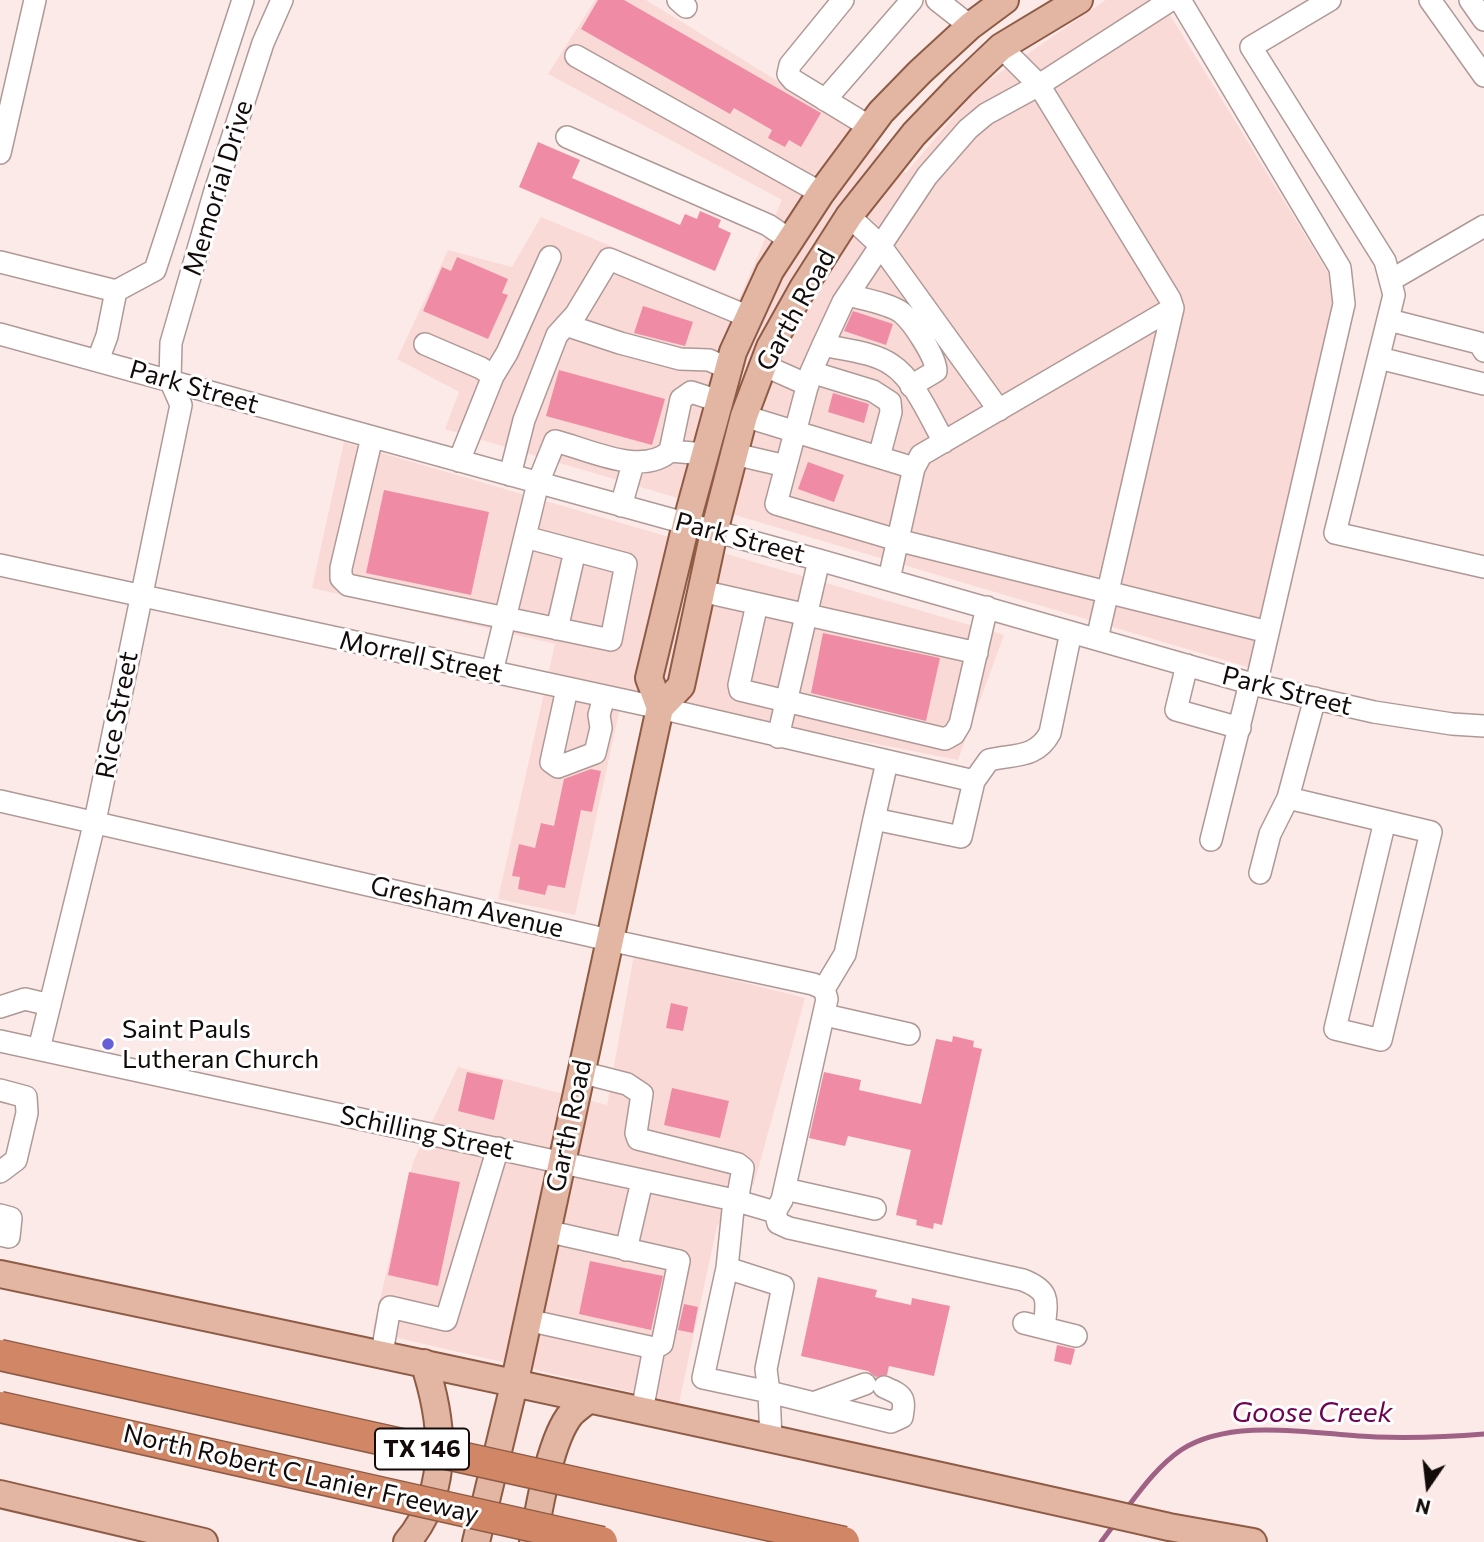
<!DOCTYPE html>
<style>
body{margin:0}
#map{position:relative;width:1484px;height:1542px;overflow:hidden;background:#fceae8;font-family:Commissioner,sans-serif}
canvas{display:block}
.north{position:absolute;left:1393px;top:1451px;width:70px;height:70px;-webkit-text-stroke:5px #fff;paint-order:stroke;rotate:194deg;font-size:19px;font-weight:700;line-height:28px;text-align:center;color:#120b0a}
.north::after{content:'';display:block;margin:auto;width:24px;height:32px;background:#120b0a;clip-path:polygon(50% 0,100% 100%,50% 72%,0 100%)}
</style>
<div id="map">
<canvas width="1484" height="1542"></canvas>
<div class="north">N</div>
</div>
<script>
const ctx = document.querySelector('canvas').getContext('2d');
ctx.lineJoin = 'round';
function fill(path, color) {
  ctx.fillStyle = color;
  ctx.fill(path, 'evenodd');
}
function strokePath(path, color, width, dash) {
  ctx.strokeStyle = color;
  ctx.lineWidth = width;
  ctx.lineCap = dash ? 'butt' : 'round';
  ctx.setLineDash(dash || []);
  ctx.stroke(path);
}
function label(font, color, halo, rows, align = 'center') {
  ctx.font = font + ' Commissioner,sans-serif';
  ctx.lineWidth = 6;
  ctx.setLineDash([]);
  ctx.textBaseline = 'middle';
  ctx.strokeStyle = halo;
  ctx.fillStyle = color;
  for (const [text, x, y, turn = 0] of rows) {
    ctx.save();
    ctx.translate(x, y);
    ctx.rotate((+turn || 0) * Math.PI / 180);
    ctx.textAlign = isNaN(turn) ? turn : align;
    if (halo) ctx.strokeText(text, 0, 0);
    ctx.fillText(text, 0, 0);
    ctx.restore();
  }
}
fill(new Path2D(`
 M595,0H646L844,122L906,173L979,87L1106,0H1161L1338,289L1251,668L445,429L459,392L397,359L448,250L512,267L541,217L739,299L782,200L548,74Z
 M344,442L1004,635L958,760L623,694L575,915L498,899L555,644L312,588Z
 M634,955L805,998L754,1184L717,1226L679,1403L372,1332L413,1162L458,1067L607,1105Z`), '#fadad7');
strokePath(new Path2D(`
 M1126,1509C1142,1488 1159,1465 1181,1450C1233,1416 1318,1435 1376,1437C1412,1438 1449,1437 1484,1434
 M1101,1542L1116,1522`), '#a06186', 5);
fill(new Path2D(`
 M598,0H624L821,113L801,147L789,140L785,147L768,138L772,130L734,108L730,114L581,29Z
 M538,142L580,160L572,178L680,225L685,214L697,219L700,211L721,220L718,227L731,233L715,271L519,187Z
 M457,257L508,279L502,293L508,295L488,339L423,311L442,267L451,271Z
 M643,306L693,322L685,346L634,333Z
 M853,311L893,324L886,345L844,331Z
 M559,370L665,399L652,445L546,416Z
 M833,393L869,404L864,423L828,412Z
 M808,462L844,475L834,502L798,489Z
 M384,490L489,512L471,595L366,573Z
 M823,633L940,658L926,721L811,693Z
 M591,769L601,771L592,812L581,810L565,888L548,885L545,895L518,889L520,877L512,876L519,844L535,848L541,823L554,826L564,779Z
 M671,1003L688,1007L683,1031L666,1028Z
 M953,1036L974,1041L973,1047L982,1049L942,1225L934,1223L933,1229L916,1225L917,1220L896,1215L911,1150L848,1136L845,1146L809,1138L824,1072L861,1080L859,1090L921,1104L936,1039L952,1042Z
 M467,1072L503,1080L494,1120L458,1111Z
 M672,1088L729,1101L720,1138L664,1125Z
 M409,1172L460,1182L438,1286L388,1275Z
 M590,1261L663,1276L651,1330L579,1314Z
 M818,1277L877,1290L875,1297L911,1305L912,1298L950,1306L934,1376L889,1366L887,1375L876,1377L868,1371L801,1356Z
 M684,1304L698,1307L693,1333L678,1330Z
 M1057,1345L1075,1349L1071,1365L1054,1361Z`), '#f08ba6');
const minor = new Path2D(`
 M678,0L686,7
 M843,0L790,65L788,74L793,80L870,127
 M937,0L970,26
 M1171,0L1039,85L986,114L968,129L927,176L843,302L823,345L811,372L776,504L897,540L1268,632
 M1180,0L1340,268L1344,304L1256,685
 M1330,0L1251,47L1385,261L1394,295L1335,533L1484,567
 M1430,0L1484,76
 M1470,0L1484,20
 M1001,47L1039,85L1170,299L1173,308L1097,639
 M576,56L821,193
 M825,100L912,0
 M567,137L768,225L790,240
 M0,153L35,0
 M849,216L880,245L999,410
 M0,262L116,291L107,336L98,360
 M1391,280L1484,226
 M116,291L155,270L243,0
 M848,295C862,299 891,304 902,313C913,322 936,357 936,371L911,386
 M1389,320L1479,343L1484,351
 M566,325L620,343L680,359L709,360L727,368
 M0,334L819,560L1256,685L1374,712L1452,724L1484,726
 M425,344L481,368L493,376L459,461
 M823,345C845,350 874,352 892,365C914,379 931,419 944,442
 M1379,358L1484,384
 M763,365L808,385
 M811,372L873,391L890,402L891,412L879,457
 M493,376L507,353L550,257
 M744,416L914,468
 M372,437L341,568V578L348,585L611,640L626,564L525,537
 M670,451L681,399L691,392L719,401
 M734,454L786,466
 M510,475L524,420L557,335L576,314L609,259L749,317
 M621,506L633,464
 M0,565L660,708L974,781L961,837L874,819L887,762
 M889,579L914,468L921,455L1173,308
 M701,591L977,653
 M757,604L739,685L740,690L945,739L954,734L960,724L987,607
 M557,629L575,551
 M1187,665L1176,710L1240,728
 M492,672L538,483L555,441C588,449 642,477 670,451L705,454
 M567,689L551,762L558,767L595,753L601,728L599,715L604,697
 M778,737L819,560
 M974,781L989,760C1014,754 1036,759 1050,733L1071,632
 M1288,798L1431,832L1381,1040L1335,1029L1385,821
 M0,801L609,940L813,984L824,989L827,999L782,1200L775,1212L734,1200L0,1041
 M1211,840L1250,683
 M1260,873L1270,834L1288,798L1315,698
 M824,989L845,954L874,819
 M0,1007L25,999L50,1005
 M825,1015L909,1034
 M39,1049L95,821L181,405L170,380L171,343L214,194L263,43L282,0
 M580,1072L627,1084L642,1094L636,1133L638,1139L738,1164L743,1168L737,1201
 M0,1090L26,1097L27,1113L16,1160L0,1172
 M785,1189L875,1209
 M775,1212L778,1223L789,1228L1023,1280C1051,1291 1047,1301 1044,1328
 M0,1215L11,1218L9,1237L0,1235
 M546,1231L679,1261L662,1344L654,1348L642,1411
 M626,1250L642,1181
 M727,1268L783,1286L766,1369L769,1392L703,1378Z
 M727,1268L734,1200
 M527,1320L654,1348
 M1024,1323L1076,1336
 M382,1353L390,1307L446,1320L498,1148
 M813,1403L865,1384
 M771,1440L769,1392L891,1422L902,1417C906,1396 902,1395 884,1387`);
const major = new Path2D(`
 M660,708L649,678L686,524L733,352L770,271L821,193L881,112L920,72L970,26L1005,0
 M0,1274C390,1356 780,1439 1169,1527L1253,1542
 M0,1494L204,1542
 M407,1542C450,1491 444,1423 424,1363
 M476,1542L514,1385L660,708L681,686L714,532L744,416L770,347L803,288L849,216L914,134L961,85L1001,47L1079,0
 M533,1542C539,1509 550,1439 571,1414C576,1409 583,1404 588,1400`);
strokePath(minor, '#af9997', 24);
strokePath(major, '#8e5b45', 30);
strokePath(minor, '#fff', 21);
strokePath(major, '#e3b6a3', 26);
const highwayBridge = new Path2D(`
 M0,1355L844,1542
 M0,1407L602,1542`);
strokePath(highwayBridge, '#8e5b45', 33, []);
strokePath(highwayBridge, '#d18665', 30);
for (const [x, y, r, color] of [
 [108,1044,7,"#675fd8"]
]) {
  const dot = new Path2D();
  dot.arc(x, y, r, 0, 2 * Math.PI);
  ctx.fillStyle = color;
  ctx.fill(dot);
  strokePath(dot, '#fff', 2.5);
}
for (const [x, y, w] of [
 [422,1449,94]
]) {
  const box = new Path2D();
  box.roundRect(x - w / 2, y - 20.5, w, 41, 5);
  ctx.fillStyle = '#fff';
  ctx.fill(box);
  strokePath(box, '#120b0a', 2);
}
label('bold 24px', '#120b0a', null, [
 ["TX 146",422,1449]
]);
label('26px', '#120b0a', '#fff', [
 ["Memorial Drive",218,188,-73],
 ["Garth Road",796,310,-61],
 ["Park Street",194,387,16],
 ["Park Street",740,538,15],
 ["Morrell Street",421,657,12],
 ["Park Street",1287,691,14],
 ["Rice Street",117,715,-79],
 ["Gresham Avenue",467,907,13],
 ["Garth Road",569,1126,-78],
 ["Schilling Street",427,1133,12],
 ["North Robert C Lanier Freeway",301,1474,13]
]);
label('26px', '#120b0a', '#fff', [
 ["Saint Pauls",122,1029],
 ["Lutheran Church",122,1059]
], 'left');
label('italic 28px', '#6f0153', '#fff', [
 ["Goose Creek",1312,1413]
]);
</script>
